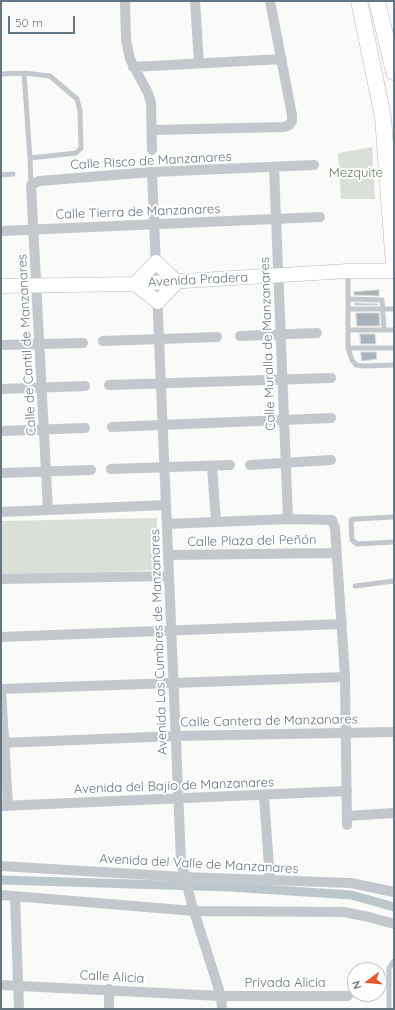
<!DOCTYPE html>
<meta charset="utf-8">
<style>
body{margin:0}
#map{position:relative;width:395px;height:1010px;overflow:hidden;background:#fafaf8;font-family:Quicksand,sans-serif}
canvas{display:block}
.frame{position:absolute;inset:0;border:2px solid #657683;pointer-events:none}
.north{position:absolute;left:347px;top:962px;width:40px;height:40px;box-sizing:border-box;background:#fff;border:1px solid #c1c8cd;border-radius:50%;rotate:254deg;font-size:11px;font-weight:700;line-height:16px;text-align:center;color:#657683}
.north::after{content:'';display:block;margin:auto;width:14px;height:18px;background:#e4572e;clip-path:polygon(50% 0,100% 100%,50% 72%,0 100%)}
.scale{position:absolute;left:8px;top:16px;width:67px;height:18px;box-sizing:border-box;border:2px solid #657683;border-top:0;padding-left:5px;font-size:12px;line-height:14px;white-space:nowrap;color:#657683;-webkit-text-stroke:3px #fff;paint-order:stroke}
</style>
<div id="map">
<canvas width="395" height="1010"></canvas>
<div class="frame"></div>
<div class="north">N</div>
<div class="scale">50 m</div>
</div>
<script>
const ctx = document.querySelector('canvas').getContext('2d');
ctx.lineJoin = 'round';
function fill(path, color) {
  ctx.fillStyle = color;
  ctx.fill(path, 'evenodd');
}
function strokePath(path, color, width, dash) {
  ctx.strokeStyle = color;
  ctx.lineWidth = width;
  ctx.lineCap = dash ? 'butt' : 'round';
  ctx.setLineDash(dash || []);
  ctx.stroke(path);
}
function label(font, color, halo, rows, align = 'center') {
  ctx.font = font + ' Quicksand,sans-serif';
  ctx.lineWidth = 4;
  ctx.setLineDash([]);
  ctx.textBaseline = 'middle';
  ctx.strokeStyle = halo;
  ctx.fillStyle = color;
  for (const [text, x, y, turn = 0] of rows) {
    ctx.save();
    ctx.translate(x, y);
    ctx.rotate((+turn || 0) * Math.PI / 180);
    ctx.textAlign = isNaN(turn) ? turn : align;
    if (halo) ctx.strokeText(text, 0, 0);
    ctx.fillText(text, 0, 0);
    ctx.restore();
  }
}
fill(new Path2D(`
 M372,147L375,199H341L338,153Z
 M157,518V570L1,576V521Z`), '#dadfd7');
strokePath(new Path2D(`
 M1,880L230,887L351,895L394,907`), '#bbc7cb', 9);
const building = new Path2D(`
 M379,290V296L354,295V292Z
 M355,303L378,304V305H355Z
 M356,313H379L380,326H357Z
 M360,334H375L376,344H361Z
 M361,352H376L377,359L362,361Z`);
fill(building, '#aab3b9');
strokePath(building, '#dcdcda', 1);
const secondary = new Path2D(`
 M156,262L177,282L158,302L135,284Z
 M1,286L135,284L348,271H394`);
const primary = new Path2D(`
 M359,1L383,117L394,266
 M377,1L394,72`);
strokePath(secondary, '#b3babf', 15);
strokePath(primary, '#b5babe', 17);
strokePath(new Path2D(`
 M24,73L30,158
 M1,74L24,73L50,76L77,99L80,111L81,148L76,153L30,158L31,185
 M1,175L13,174
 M348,272V348L352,360L356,365L364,366L394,365
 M348,299L382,300L384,329
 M349,309H394
 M348,330H394
 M348,348H394
 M394,517L355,519L351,520L352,540L357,544L394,542
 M355,586L394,581
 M389,1009V968L394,961`), '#c3c8cc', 5);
strokePath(new Path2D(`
 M125,1L126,40L130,59L148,93L151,102L152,150
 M195,1L199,63
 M133,67L282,59
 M153,130L284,127L289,125L292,121V115L270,1
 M274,167L288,519
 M152,172L181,861L192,905L221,996L222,1009
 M1,231L320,217
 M240,336L317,333
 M103,341L217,337
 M1,345L83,343
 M109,385L331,378
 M1,389L85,386
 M112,427L331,418
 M1,431L85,428
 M250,465L331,460
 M212,466L216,522
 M111,469L230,465
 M1,473L91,470
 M48,510L31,185L39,181L152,172L314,165
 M1,512L166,505
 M167,524L288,519L332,520L335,528L345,677L347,825
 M168,555L336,553
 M1,579L169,576
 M1,637L342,624
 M1,689L345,677
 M1,690L8,806
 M1,743L176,736L394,732
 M264,796L270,881
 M1,806L347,791
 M347,816L394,813
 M1,866L184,877L351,883L394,892
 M1,895L194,911L344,912L369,917L394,924
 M15,896L19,1009
 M1,985L221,996H348
 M109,989V1009`), '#c3c8cc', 10);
strokePath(secondary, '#fff', 14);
strokePath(primary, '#fff', 16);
label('13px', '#657683', '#fff', [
 ["Calle Risco de Manzanares",151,161,-3],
 ["Calle Tierra de Manzanares",138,212,-2],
 ["Avenida Pradera",198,280,-3],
 ["Calle Muralla de Manzanares",268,344,-92],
 ["Calle de Cantil de Manzanares",27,345,-93],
 ["Calle Plaza del Peñón",252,541,-1],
 ["Avenida Las Cumbres de Manzanares",159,642,-92],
 ["Calle Cantera de Manzanares",269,721,-1],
 ["Avenida del Bajío de Manzanares",174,786,-2],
 ["Avenida del Valle de Manzanares",199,864,3],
 ["Calle Alicia",112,977,3],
 ["Privada Alicia",285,983]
]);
label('13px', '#687a64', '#fff', [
 ["Mezquite",356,173]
]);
</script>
